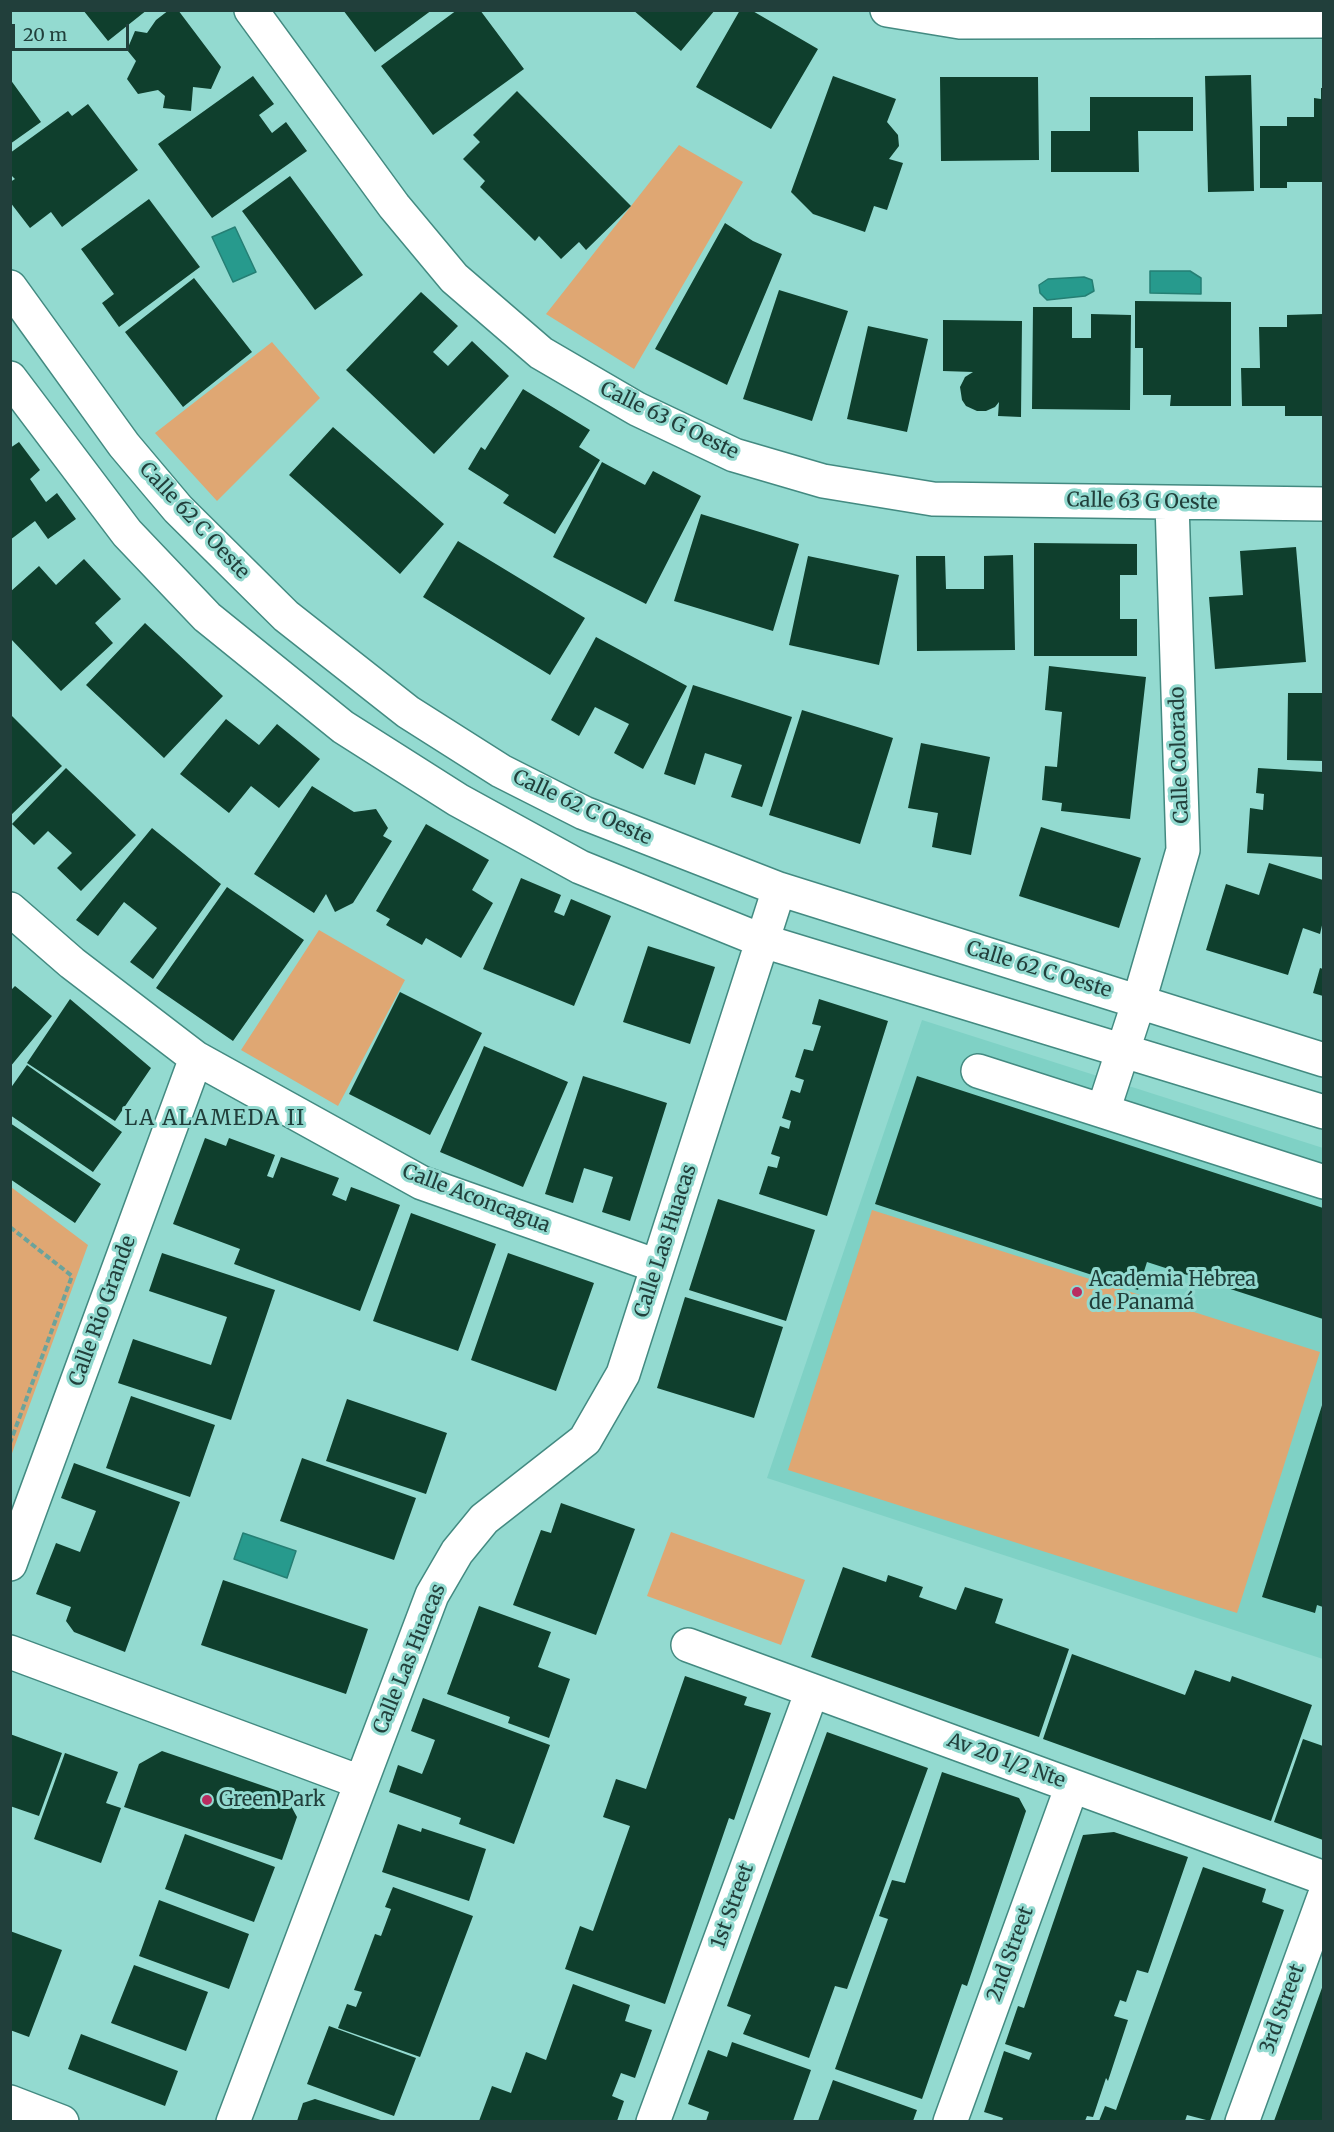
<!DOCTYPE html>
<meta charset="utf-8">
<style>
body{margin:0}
#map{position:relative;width:1334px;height:2132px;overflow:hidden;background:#93dad0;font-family:Merriweather,serif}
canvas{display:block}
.frame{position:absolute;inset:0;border:12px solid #213f3b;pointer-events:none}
.scale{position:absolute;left:12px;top:24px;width:117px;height:27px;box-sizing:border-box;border:3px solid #213f3b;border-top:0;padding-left:8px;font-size:18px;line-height:21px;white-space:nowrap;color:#213f3b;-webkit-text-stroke:4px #93dad0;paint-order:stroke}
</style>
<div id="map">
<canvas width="1334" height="2132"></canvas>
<div class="frame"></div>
<div class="scale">20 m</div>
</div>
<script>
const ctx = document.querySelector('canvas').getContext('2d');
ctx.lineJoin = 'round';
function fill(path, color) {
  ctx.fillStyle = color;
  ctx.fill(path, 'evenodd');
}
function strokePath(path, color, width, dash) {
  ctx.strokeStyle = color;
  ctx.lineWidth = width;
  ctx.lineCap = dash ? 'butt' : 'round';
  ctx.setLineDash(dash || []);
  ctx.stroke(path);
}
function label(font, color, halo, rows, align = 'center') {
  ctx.font = font + ' Merriweather,serif';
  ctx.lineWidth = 6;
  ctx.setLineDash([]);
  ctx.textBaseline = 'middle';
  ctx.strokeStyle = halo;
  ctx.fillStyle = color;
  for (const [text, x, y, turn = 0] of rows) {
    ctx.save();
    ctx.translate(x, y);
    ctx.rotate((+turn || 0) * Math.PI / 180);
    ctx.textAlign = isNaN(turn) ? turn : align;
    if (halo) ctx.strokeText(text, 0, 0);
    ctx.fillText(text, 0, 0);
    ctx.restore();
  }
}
fill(new Path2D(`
 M922,1020L1323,1148V1659L767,1478Z`), '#7fd1c5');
fill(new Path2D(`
 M679,145L743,182L634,369L546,314Z
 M272,342L320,398L217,501L155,433Z
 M319,930L405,980L338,1106L241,1050Z
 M11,1187L88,1245L11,1456Z
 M872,1210L1320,1352L1237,1613L788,1470Z
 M671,1532L805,1580L781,1645L647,1596Z`), '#dfa773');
const water = new Path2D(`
 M235,227L256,272L233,282L212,237Z
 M1150,271H1190L1201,278V294L1150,293Z
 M1084,277L1092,280L1094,291L1085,296L1047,300L1040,293L1039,285L1048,279Z
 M243,1533L296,1551L287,1578L234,1559Z`);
fill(water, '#279a8d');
strokePath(water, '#257f74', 1.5);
fill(new Path2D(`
 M83,10H147L108,41Z
 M169,10H178L221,67L211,89L193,87L191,111L163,108L165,96L158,90L138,94L127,79L136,61L127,50L135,31L147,33L156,20Z
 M343,10H432L375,52Z
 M457,10H480L524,69L433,135L381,66Z
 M633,10H715L681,51Z
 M740,10H751L818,49L771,129L696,87Z
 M1251,75L1254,191L1208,192L1205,76Z
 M253,76L274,104L259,115L272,133L286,122L307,151L212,218L158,144Z
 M833,76L896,99L887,122L898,135L899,146L889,159L903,163L887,210L874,206L865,232L813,214L791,192Z
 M940,77H1038L1039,160L941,161Z
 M10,79L41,122L10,144Z
 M1321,88H1323V182H1287V188H1260V126H1287V117H1314V98L1321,99Z
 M517,91L631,206L586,250L579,242L561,259L539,236L535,241L480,187L485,181L463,159L480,142L473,135Z
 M1090,97H1193V131H1138L1139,172H1051V131H1090Z
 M88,104L138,170L62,227L51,212L30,228L10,202V182L15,179L10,174V153L68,111L72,116Z
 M290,176L363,275L315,310L242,211Z
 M149,199L200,267L119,327L102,303L114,294L81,249Z
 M725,223L753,241L782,254L727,385L655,349Z
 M194,278L252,352L183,407L125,332Z
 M779,290L848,311L812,421L743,399Z
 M421,292L458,326L433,352L448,366L472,341L509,376L434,454L346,370Z
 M1135,301L1231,302V406H1170L1171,395H1143V348H1135Z
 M1033,307H1072V338H1091V314L1131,315L1130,410L1032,409Z
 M1323,314V416H1285V406H1242L1241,368H1260L1259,327H1287V315Z
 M943,320L1022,321L1021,417L998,416L999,402L995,407L986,411H977L966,406L962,400L960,387L965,377L973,372L943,371Z
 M868,326L928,339L907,432L847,419Z
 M523,389L590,430L579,447L600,460L555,534L503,503L509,495L468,469L481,447L485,450Z
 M333,427L444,524L400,574L289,475Z
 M19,442L40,470L30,479L46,502L57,493L76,519L48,539L35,521L10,540V448Z
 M602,462L645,485L653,471L701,496L646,604L553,557Z
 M701,514L799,544L773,631L674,601Z
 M458,541L585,618L550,675L423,597Z
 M1034,543L1137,544V575H1120V619H1137V656H1034Z
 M1296,547L1306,662L1215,669L1209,597L1243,595L1240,551Z
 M1013,555L1015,650L917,651L916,556H945L946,589H984V556Z
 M808,556L899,575L879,665L789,645Z
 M84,559L121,599L95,623L113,643L61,691L10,638V592L39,566L56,585Z
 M145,623L223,696L164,758L86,685Z
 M596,637L687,686L643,769L614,753L629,724L595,707L579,736L551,720Z
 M1049,666L1146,677L1130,819L1061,811L1062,803L1042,800L1045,766L1057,767L1062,712L1045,710Z
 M693,685L792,717L762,807L731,797L742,765L705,753L695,785L664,774Z
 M1288,693H1323V761L1287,760Z
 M802,710L893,738L860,844L769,815Z
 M10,714L62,766L10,816Z
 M226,719L259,745L277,724L320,759L279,808L251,786L229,813L180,774Z
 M921,743L990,757L971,855L932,847L938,813L908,808Z
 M66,768L136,835L81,891L57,868L72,853L48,831L34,845L12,824Z
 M1258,768L1323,772V857L1247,853L1250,808L1263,810L1264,794L1256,793Z
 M312,786L354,812L376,809L388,828L383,836L392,841L353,903L335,912L326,894L314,913L254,874Z
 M426,824L489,860L472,890L493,903L461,958L426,938L422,945L386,925L390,919L376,911Z
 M1041,827L1141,858L1119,928L1019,896Z
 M152,828L221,884L153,979L130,962L157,928L124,902L98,936L76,920Z
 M1269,863L1323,880V921L1320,934L1303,928L1288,975L1206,950L1226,884L1259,895Z
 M521,878L561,895L554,912L564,916L571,899L611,916L574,1006L483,969Z
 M227,887L304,940L233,1041L156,988Z
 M648,946L715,967L690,1044L623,1022Z
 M1320,968L1323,969V996L1313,993Z
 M15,986L52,1016L10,1067V991Z
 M400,992L482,1033L430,1135L349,1094Z
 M70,999L151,1068L115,1121L27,1063Z
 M819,999L888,1021L827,1216L759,1194L768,1166L777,1168L780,1157L771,1154L780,1126L789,1129L791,1121L782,1118L791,1090L800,1093L804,1080L795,1077L804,1049L813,1051L821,1026L812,1024Z
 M484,1046L568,1082L523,1187L440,1152Z
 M27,1065L122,1132L93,1172L10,1115V1089Z
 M583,1076L667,1103L630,1221L602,1212L613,1177L584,1168L573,1203L545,1194Z
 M917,1076L1323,1208V1319L1147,1262L1138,1290L875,1204Z
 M10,1123L101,1184L75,1223L10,1179Z
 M205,1138L226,1146L229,1138L275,1155L267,1176L273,1178L281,1157L339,1178L332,1195L346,1201L351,1187L400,1205L360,1311L234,1264L240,1249L173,1224Z
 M718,1199L815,1230L786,1321L689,1290Z
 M411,1213L496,1244L458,1351L373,1321Z
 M162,1253L275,1290L231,1420L118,1383L133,1339L211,1365L227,1317L149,1291Z
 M508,1253L594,1283L556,1391L471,1360Z
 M685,1297L783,1327L754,1418L657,1388Z
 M131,1396L215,1425L190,1497L106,1468Z
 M347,1399L447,1433L426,1494L326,1461Z
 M1323,1402V1607L1317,1605L1315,1613L1262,1597Z
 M302,1458L416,1498L394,1560L280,1521Z
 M74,1463L180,1502L125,1652L74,1632L66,1621L71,1607L36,1594L56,1543L80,1552L96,1511L61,1498Z
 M561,1503L635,1529L596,1635L513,1605L541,1530L551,1533Z
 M843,1567L886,1582L888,1575L923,1587L919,1597L956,1610L965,1587L1003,1599L995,1623L1069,1649L1039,1737L811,1657Z
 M223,1580L368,1629L346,1694L201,1645Z
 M479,1606L551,1632L538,1667L570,1679L549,1738L508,1723L510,1717L447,1694Z
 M1072,1654L1185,1695L1195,1670L1230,1682L1232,1676L1312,1705L1271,1821L1043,1739Z
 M685,1676L747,1697L744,1705L771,1713L734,1820L729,1818L665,2004L565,1969L580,1926L593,1931L630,1826L603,1817L616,1779L646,1789Z
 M423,1698L550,1745L514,1844L459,1824L461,1818L389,1792L398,1765L422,1774L428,1759L435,1740L411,1731Z
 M827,1732L928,1768L847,1989L835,1986L809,2058L743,2034L751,2015L727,2006Z
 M10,1734L62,1753L39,1816L10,1806Z
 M1303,1739L1323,1746V1840L1274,1822Z
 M162,1751L284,1793L297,1817L282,1860L124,1807L139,1764Z
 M65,1753L118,1772L106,1803L121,1808L101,1863L34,1839Z
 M942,1772L1019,1798L1026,1811L967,1986L962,1984L922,2099L835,2069L888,1919L879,1916L892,1880L905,1883Z
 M398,1824L421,1832L422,1828L486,1849L469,1901L382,1872Z
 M1114,1832L1188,1857L1148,1973L1137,1970L1126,2002L1120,2000L1114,2016L1128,2020L1108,2081L1106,2078L1093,2117L1087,2116L1085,2121H1002L1003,2118L984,2112L1004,2051L1029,2060L1032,2053L1005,2044L1018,2006L1024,2008L1083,1835Z
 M185,1834L275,1867L254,1922L165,1889Z
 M1203,1867L1266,1889L1262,1902L1284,1910L1210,2121L1187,2115L1185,2121H1099L1105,2106L1116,2110Z
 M393,1887L473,1916L420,2057L338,2028L347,2004L356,2007L362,1992L354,1990L375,1934L381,1936L391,1909L385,1907Z
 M159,1900L249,1934L229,1989L139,1956Z
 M10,1931L62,1950L29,2037L10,2030Z
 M134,1965L208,1992L186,2051L111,2023Z
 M573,1984L630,2005L625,2021L652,2030L635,2078L621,2073L612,2096L624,2101L617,2121H479L492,2086L511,2093L526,2052L546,2060Z
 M1323,1985V2121H1274L1294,2066Z
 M329,2026L416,2058L394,2116L307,2084Z
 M81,2034L178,2071L165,2106L68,2069Z
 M732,2042L811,2070L793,2121H706L709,2112L688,2104L708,2050L727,2057Z
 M833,2080L917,2110L913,2121H818Z
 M315,2099L384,2121H297L303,2103Z`), '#0f3f2d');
const minor = new Path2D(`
 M251,10L394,206L454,278L541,353L637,409L734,455L823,481L933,499L1324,504
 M887,10L960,22L1324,21
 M10,287L124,445L178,509L286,616L408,712L501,771L584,813L779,889L1324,1060
 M10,378L127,533L207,617L343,727L458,800L580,867L763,941L1324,1112
 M10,909L72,963L196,1058L422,1183L657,1266
 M978,1071L1324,1182
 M1103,1111L1139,1001L1183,850L1172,503
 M10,1564L196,1058
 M688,1645L1324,1878
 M10,1652L360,1782
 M10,2102L62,2122
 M233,2122L432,1595L457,1552L484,1519L585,1440L623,1374L779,889
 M653,2122L812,1691
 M950,2122L1072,1786
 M1242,2122L1324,1897`);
strokePath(minor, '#438a81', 36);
strokePath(new Path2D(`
 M10,1227L72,1276L10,1443`), '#6ba39b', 4, [6, 3]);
strokePath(minor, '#fff', 33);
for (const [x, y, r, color] of [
 [1077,1292,6,"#b92c60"],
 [207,1800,6,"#b92c60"]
]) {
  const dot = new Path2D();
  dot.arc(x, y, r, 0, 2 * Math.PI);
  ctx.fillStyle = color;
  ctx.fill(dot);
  strokePath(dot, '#93dad0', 2);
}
label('20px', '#213f3b', '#93dad0', [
 ["Calle 63 G Oeste",669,421,26],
 ["Calle 63 G Oeste",1142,502,1],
 ["Calle 62 C Oeste",194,521,47],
 ["Calle Colorado",1180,755,-92],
 ["Calle 62 C Oeste",582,808,25],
 ["Calle 62 C Oeste",1039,970,17],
 ["Calle Aconcagua",476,1199,21],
 ["Calle Las Huacas",666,1241,-72],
 ["Calle Rio Grande",103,1311,-70],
 ["Calle Las Huacas",410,1659,-68],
 ["Av 20 1/2 Nte",1006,1761,20],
 ["1st Street",733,1906,-70],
 ["2nd Street",1011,1954,-70],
 ["3rd Street",1283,2009,-70]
]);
label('20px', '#213f3b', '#93dad0', [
 ["Academia Hebrea",1089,1280],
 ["de Panamá",1089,1303],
 ["Green Park",219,1800]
], 'left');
ctx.letterSpacing = '1.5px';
label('21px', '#213f3b', '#93dad0', [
 ["LA ALAMEDA II",215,1119]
]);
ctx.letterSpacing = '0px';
</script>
